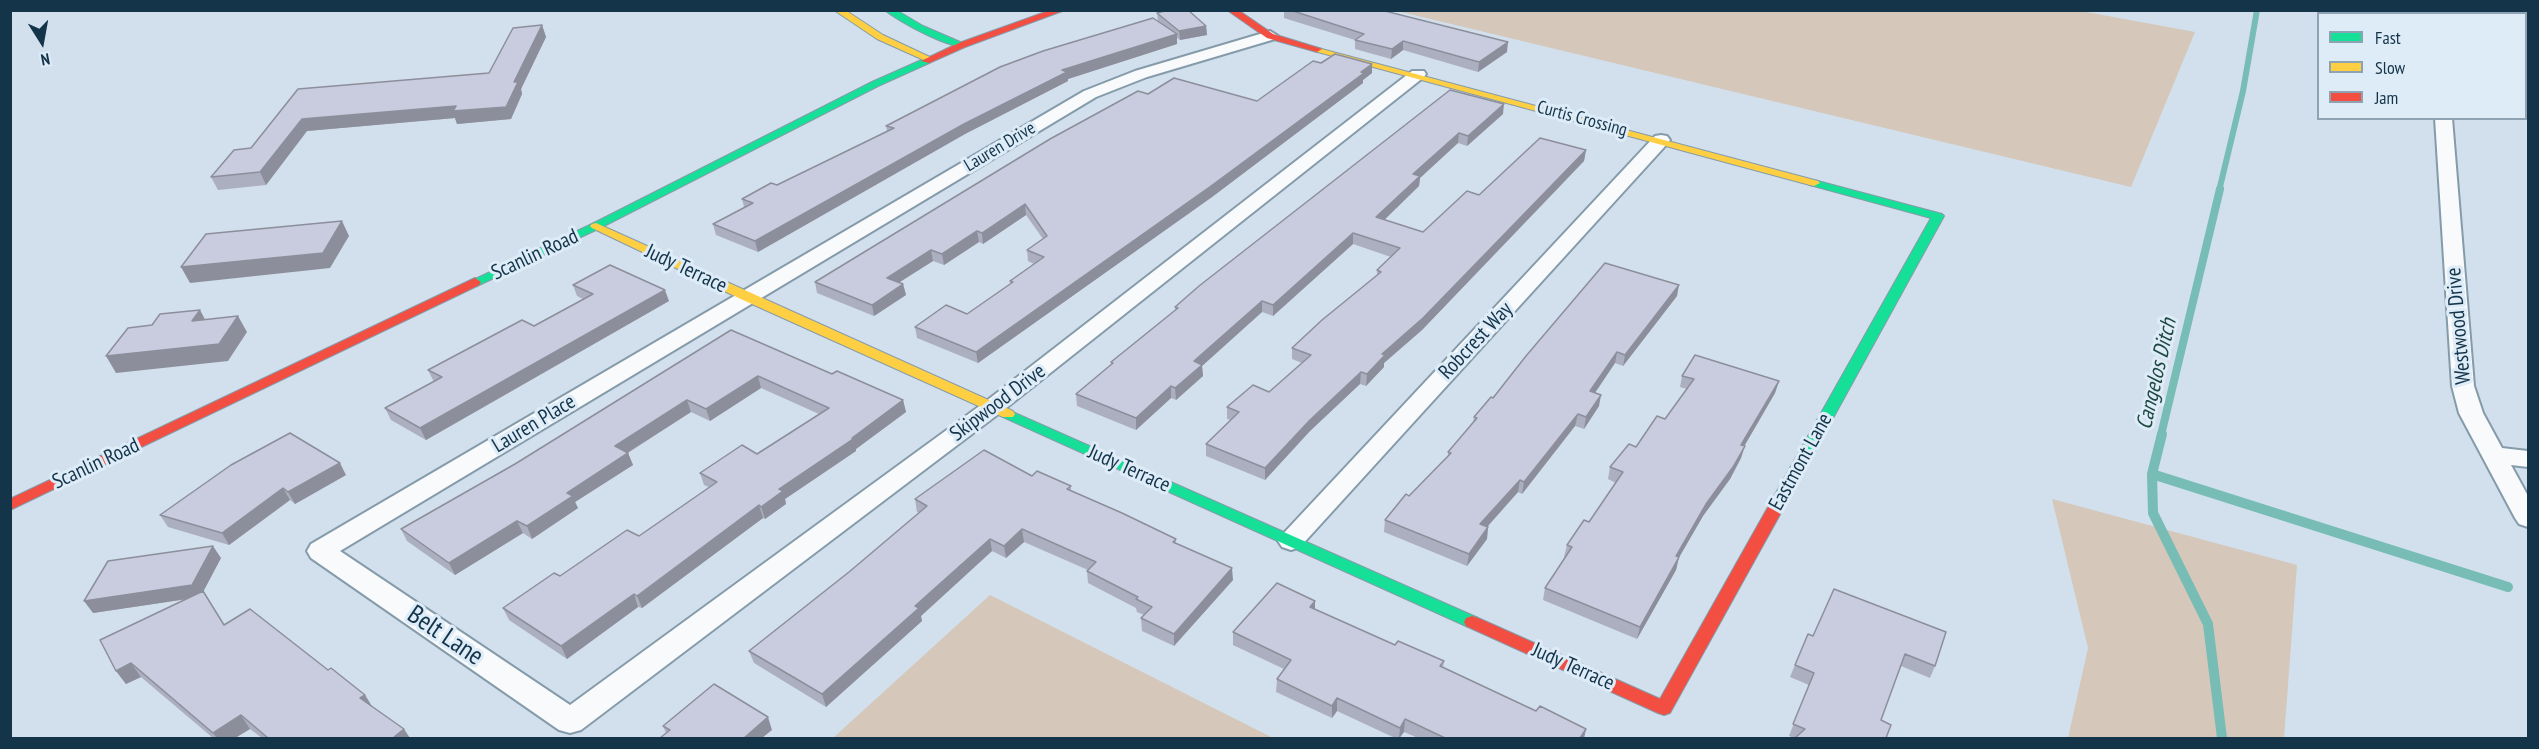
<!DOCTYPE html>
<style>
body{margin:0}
#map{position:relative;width:2539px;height:749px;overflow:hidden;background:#d1e0ec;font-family:"PT Sans Narrow",sans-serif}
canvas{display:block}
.frame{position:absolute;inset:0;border:12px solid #14344a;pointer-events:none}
.legend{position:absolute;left:2317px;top:12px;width:210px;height:108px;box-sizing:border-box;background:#deecf8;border:2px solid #8da2b2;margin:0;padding:8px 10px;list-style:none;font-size:18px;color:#14344a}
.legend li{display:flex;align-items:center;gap:12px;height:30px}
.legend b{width:30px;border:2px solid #8da2b2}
.north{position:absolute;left:12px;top:12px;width:60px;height:60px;-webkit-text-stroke:4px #deecf8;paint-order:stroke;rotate:169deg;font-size:16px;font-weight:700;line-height:24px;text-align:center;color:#14344a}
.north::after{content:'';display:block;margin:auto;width:21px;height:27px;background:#14344a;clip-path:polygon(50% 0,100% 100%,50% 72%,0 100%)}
</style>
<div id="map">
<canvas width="2539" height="749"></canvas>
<div class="frame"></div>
<ul class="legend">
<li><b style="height:8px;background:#16e098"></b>Fast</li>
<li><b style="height:8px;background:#ffcf43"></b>Slow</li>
<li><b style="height:8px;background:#f24e42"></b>Jam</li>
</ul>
<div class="north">N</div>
</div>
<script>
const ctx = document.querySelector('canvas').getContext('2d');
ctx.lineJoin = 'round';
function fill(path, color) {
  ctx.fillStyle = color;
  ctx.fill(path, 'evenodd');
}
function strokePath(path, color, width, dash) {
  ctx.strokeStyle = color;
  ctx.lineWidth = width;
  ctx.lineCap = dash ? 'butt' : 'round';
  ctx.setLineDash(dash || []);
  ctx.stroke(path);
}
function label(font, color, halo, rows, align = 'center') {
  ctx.font = font + ' "PT Sans Narrow",sans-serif';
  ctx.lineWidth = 6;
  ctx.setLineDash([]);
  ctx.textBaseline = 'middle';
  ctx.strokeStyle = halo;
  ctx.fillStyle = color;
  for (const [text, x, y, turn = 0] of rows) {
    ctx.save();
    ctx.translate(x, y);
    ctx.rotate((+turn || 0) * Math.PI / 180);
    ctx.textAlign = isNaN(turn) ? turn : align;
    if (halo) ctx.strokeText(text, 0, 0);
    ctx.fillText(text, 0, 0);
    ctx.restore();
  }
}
fill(new Path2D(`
 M2081,11L2195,32L2131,187L1397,11Z
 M2052,499L2297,565L2284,738H2068L2088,648Z
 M990,595L1273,738H833Z`), '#d5c7ba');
strokePath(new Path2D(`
 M2219,191L2243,91L2257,10`), '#77bcb5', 6);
strokePath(new Path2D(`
 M2161,435L2220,189`), '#77bcb5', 8);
strokePath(new Path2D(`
 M2162,434L2152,474L2153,513L2208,624L2222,738
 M2152,474L2508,587`), '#77bcb5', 10);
const street = new Path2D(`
 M2428,10H2442V14H2428Z
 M2482,10H2511L2514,14H2485Z
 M2528,13V21H2526V14H2522Z
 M1270,31L1278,36L1275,39L1147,77L1096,97L340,551L570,705L985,402L1412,71H1424L1426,74L1424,77L1001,412L581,730L570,733L559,730L311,558L307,551L311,544L1084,91L1135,71Z
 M2435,118H2452L2474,386L2483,413L2502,448L2528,451V467L2511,465L2528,496V527L2519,524L2515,518L2459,413L2452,386Z
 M1661,135L1667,136L1670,140L1667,144L1300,547L1291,550L1282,547L1278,541L1282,535L1655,136Z`);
const fast = new Path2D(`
 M885,10H896L923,26L967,45C956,53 896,20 885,10Z
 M926,58L931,61L929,63L878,86L600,228L479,285L475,286L469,282L592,224L872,82Z
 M1814,180L1942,214L1944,216L1788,500L1785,504H1775L1772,500L1931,218L1810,185V181Z
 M1008,410L1478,618L1480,622L1478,626L1472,628L1466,626L1003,417L1001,414Z`);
const slow = new Path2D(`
 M834,10H845L883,35L934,59L926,61L877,39Z
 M1314,47L1818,181L1820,183L1814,186L1810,185L1314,51Z
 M596,223L1013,411L1015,414L1013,417H1003L743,300L592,228L590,226L592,224Z`);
const jam = new Path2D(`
 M1051,10H1065L965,47L929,63L921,61L959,43Z
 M1227,10H1238L1273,34L1322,49L1317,52L1267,38Z
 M475,278L481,282L479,285L10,510V499Z
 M1780,495L1785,496L1788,500L1670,713L1664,715L1658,713L1466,626L1464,622L1466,618L1472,616L1478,618L1660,699L1772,500L1775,496Z`);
strokePath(street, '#859baa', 4);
strokePath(fast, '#859baa', 2);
strokePath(slow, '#859baa', 2);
strokePath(jam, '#859baa', 2);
fill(street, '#f8fafc');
fill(fast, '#16e098');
fill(slow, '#ffcf43');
fill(jam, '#f24e42');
fill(new Path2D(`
 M1284,10H1381L1507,52L1478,72L1403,50L1391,59L1355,49V40L1284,18Z
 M1157,13L1206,26L1207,35L1180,40L1177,38V44L1068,79V81L965,134L758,252L716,235L713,224L744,207L742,199L777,185L887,131L886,126L1158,22Z
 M542,25L546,37L521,89L522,94L511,119L457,124L455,118L307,131L266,185L218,190L211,177L251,148L489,73Z
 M1321,63L1372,64V73L1363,80V83L1212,197L978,363L917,338L915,327L967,314L1010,284V281L1034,264L1028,261L1027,250L1043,239L1026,215L983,244L979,242L944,265L933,261L899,282L903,284L906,295L874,316L817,293L815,282L1148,94L1257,101Z
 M1450,90L1503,114L1467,146L1458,143L1420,178L1419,186L1384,220L1423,232L1479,195L1586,150L1584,161L1422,330L1384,363V367L1366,386L1360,384L1310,431L1265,480L1206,456V444L1231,420L1227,419V407L1269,392L1302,363L1292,359V348L1377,275V270L1391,257L1353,244L1273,316L1262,312L1202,366L1203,376L1176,400L1171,398L1136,430L1077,406L1076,394L1111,365V362L1175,310V307Z
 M573,285L669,301L426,440L391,420L385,408L434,382L428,370L534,326L583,299L577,296Z
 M1677,296L1623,366L1615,363L1595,393L1599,406L1584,429L1575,426L1522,494L1518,492L1487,527H1488L1487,539L1467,566L1384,532L1385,520L1448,456V452L1473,422L1474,417L1493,398Z
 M731,330L832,374L903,400L906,412L856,449V451L785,499L786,504L765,519L763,518L642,608L638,607L567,659L509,620L503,608L560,576L639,536L709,487L704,485L700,473L757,454L819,414L761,388L710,421L691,412L628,453L633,465L575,502L578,508L532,539L523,533L455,575L407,541L401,529L515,464Z
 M1682,376L1779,381L1775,393L1744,446L1741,458L1730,479L1703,516L1679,557L1676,570L1637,639L1543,600L1545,588L1565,558L1564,557L1567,545L1589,522L1616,483L1608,479L1610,467L1636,447L1665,419L1687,389L1680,387Z
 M346,475L295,504L290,500L229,545L168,527L160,515Z
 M1032,476L1071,486V491L1176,539V544L1233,580L1174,646L1142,631L1141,618L1144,615L1137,612L1136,608L1088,583L1087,571L1088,570L1024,542L1006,558L992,551L921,616L922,621L826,707L754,663L749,651L849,572L920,513L917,512L915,499Z
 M221,558L203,592L224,625L328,670L365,695L371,705L410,738H262L250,729L235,738H213L141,677L126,684L116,671L186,599L93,613Z
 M1834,589L1935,666L1930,678L1901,666L1881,720L1886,738H1794L1789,736L1809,685L1790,677L1795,665L1813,636Z
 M1315,601V610L1395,645L1444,661L1443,668L1536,711L1586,729L1584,738H1418L1404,732L1400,738H1395L1337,711L1332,718L1276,692L1277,679L1284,669L1233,645V632Z
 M663,726L772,730L666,733Z`), '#acafbf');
fill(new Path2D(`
 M542,25L546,37L521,89L522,94L511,119L457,124L455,118L307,131L266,185L260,172L302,119L514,82Z
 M1206,26L1207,35L1180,40L1179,31Z
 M1177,34V44L1068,79V81L965,134L758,252L755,241L964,124L1062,70Z
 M1403,41V50L1391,59L1392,49Z
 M1508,42L1507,52L1478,72L1479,62Z
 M1372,64V73L1363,80V83L1212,197L978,363L976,352Z
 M1504,104L1503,114L1467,146L1468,136Z
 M1459,133L1458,143L1420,178L1419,186L1376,228V217L1413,174Z
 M1586,150L1584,161L1422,330L1384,363V367L1366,386L1367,374L1382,354Z
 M1025,204L1026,215L983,244L982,233Z
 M342,221L349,236L330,268L190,283L181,267Z
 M977,231L979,242L944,265L942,254Z
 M1353,233V244L1273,316V305Z
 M931,250L933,261L889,289L887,278Z
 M903,284L906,295L874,316L872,305Z
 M1679,285L1677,296L1623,366L1625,355Z
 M665,290L669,301L426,440L420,428Z
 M1262,301V312L1202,366L1203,376L1176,400L1175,388L1194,361Z
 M200,310L209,327L192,321Z
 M238,316L247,332L228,361L116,373L106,356Z
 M1617,352L1615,363L1588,403L1590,391Z
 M1361,372L1360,384L1310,431L1265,480V468L1310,420Z
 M758,376L761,388L710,421L706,409Z
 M1779,381L1775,393L1738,457L1741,445Z
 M1171,386V398L1136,430V418Z
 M1601,395L1599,406L1584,429L1586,417Z
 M687,400L691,412L619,458L615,446Z
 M903,400L906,412L856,449V451L785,499L786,504L765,519L761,507L779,489Z
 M1578,414L1575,426L1522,494L1524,482Z
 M1745,446L1741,458L1730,479L1703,516L1673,568L1676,556L1706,504Z
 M628,453L633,465L575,502L578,508L532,539L527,526L567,493Z
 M340,463L346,475L295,504L288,492Z
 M1520,480L1518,492L1479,536L1480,524Z
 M283,488L290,500L229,545L222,533Z
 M759,505L763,518L642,608L637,596Z
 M517,521L523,533L455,575L449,563Z
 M1488,527L1487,539L1467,566L1469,554Z
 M1022,529L1024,542L1006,558L1004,546Z
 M990,539L992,551L921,616L922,621L826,707L822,694L915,606Z
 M213,546L221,558L203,592L232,638L201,597L93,613L84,601Z
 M1679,557L1676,570L1637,639L1640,627Z
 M1232,568L1233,580L1174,646V634Z
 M634,594L638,607L567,659L561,646Z
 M1315,601V613L1310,607Z
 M131,663L141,677L126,684L116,671Z
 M365,695L373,708L360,698Z
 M1337,698V711L1332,718V706Z
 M241,715L250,729L235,738H217L213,733Z
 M768,717L772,730L762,738H744Z
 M1405,719L1404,732L1399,738L1400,728Z
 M404,729L410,738H395L394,737Z
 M1586,729L1584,738H1580Z`), '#8c8f9b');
const building = new Path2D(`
 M1168,10H1188L1206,26L1179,31L1157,13Z
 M1290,10H1381L1508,42L1479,62L1403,41L1392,49L1355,40L1364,34Z
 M1153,18L1177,34L1062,70L1067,72L964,124L755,241L713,224L753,203L742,199L771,183L777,185L894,128L886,126L1000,67L1043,51Z
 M542,25L514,82H518L506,107L453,111L456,106L302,119L260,172L211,177L234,150L251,148L298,89L489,73L513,28Z
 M1335,54L1372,64L1361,72L1364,73L1211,186L976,352L915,327L946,305L967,314L1013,282L1010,281L1044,257L1027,250L1047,236L1025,204L982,233L977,231L942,254L931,250L887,278L903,284L872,305L815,282L1050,139L1138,91L1148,94L1174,78L1257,101L1313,61L1321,63Z
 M1450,90L1504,104L1468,136L1459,133L1413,174L1420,176L1376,217L1423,232L1467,191L1479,195L1540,138L1586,150L1423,318L1382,354L1385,355L1367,374L1361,372L1310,420L1265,468L1206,444L1239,412L1227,407L1253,385L1269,392L1311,355L1292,348L1322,320L1381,272L1377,270L1400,248L1353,233L1273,305L1262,301L1194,361L1202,365L1175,388L1171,386L1136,418L1076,394L1113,363L1111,362L1178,308L1175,307L1199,286Z
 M342,221L323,253L181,267L206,234Z
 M1605,263L1679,285L1625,355L1617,352L1590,391L1601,395L1586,417L1578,414L1524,482L1520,480L1480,524L1488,527L1469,554L1385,520L1406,494L1409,496L1451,453L1448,452L1477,418L1474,417L1491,397L1493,398L1526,356Z
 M610,265L665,290L420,428L385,408L442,377L428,370L522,320L534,326L593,294L573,285Z
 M200,310L192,321L238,316L219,344L106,356L128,328L152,325L160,314Z
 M731,330L832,374L837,371L903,400L852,438L853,439L779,489L783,491L761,507L759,505L637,596L634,594L561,646L503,608L554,573L560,576L627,530L639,536L717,482L700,473L742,445L757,454L829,408L758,376L706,409L687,400L615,446L628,453L567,493L573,496L527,526L517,521L449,563L401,529L515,464Z
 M1695,355L1779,381L1741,445L1745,446L1733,467L1706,504L1676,556L1679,557L1640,627L1545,588L1572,547L1567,545L1584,520L1589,522L1623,472L1610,467L1629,444L1636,447L1657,416L1665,419L1694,379L1682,376Z
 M290,433L340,463L288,492L283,488L222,533L160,515L231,465Z
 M984,450L1032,476L1037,471L1071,486L1067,489L1122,513L1176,539L1173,542L1232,568L1174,634L1141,618L1152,607L1136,599L1138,597L1087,571L1096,562L1022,529L1004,546L990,539L915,606L919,608L822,694L749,651L849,572L927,506L915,499Z
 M213,546L192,585L84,601L108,561Z
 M1277,583L1315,601L1310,607L1395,645L1398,641L1444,661L1440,666L1536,711L1540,706L1586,729L1580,738H1445L1405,719L1400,728L1337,698L1332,706L1277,679L1291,660L1233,632Z
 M1834,589L1946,632L1935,666L1905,654L1881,720L1891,725L1886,738H1795L1805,729L1793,724L1814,673L1795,665L1808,634L1813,636Z
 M203,591L224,625L250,609L328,670L331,668L365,695L360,698L404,729L394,737L396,738H268L241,715L213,733L131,663L116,671L100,640Z
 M714,684L768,717L744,738H660L670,730L663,726Z`);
fill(building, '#c8ccde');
strokePath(building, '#8c8f9b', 1.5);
label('18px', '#14344a', '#deecf8', [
 ["Curtis Crossing",1582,119,15],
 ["Lauren Drive",1000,147,-31]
]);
label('21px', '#14344a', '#deecf8', [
 ["Scanlin Road",535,255,-25],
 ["Judy Terrace",686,269,25],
 ["Westwood Drive",2459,326,-95],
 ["Robcrest Way",1476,341,-47],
 ["Skipwood Drive",998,403,-37],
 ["Lauren Place",534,424,-31],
 ["Eastmont Lane",1801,462,-61],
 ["Scanlin Road",96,464,-25],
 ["Judy Terrace",1129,469,24],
 ["Judy Terrace",1573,667,24]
]);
label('italic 22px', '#1f4942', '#deecf8', [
 ["Cangelos Ditch",2157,374,-77]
]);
label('26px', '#14344a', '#deecf8', [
 ["Belt Lane",445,636,34]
]);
</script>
